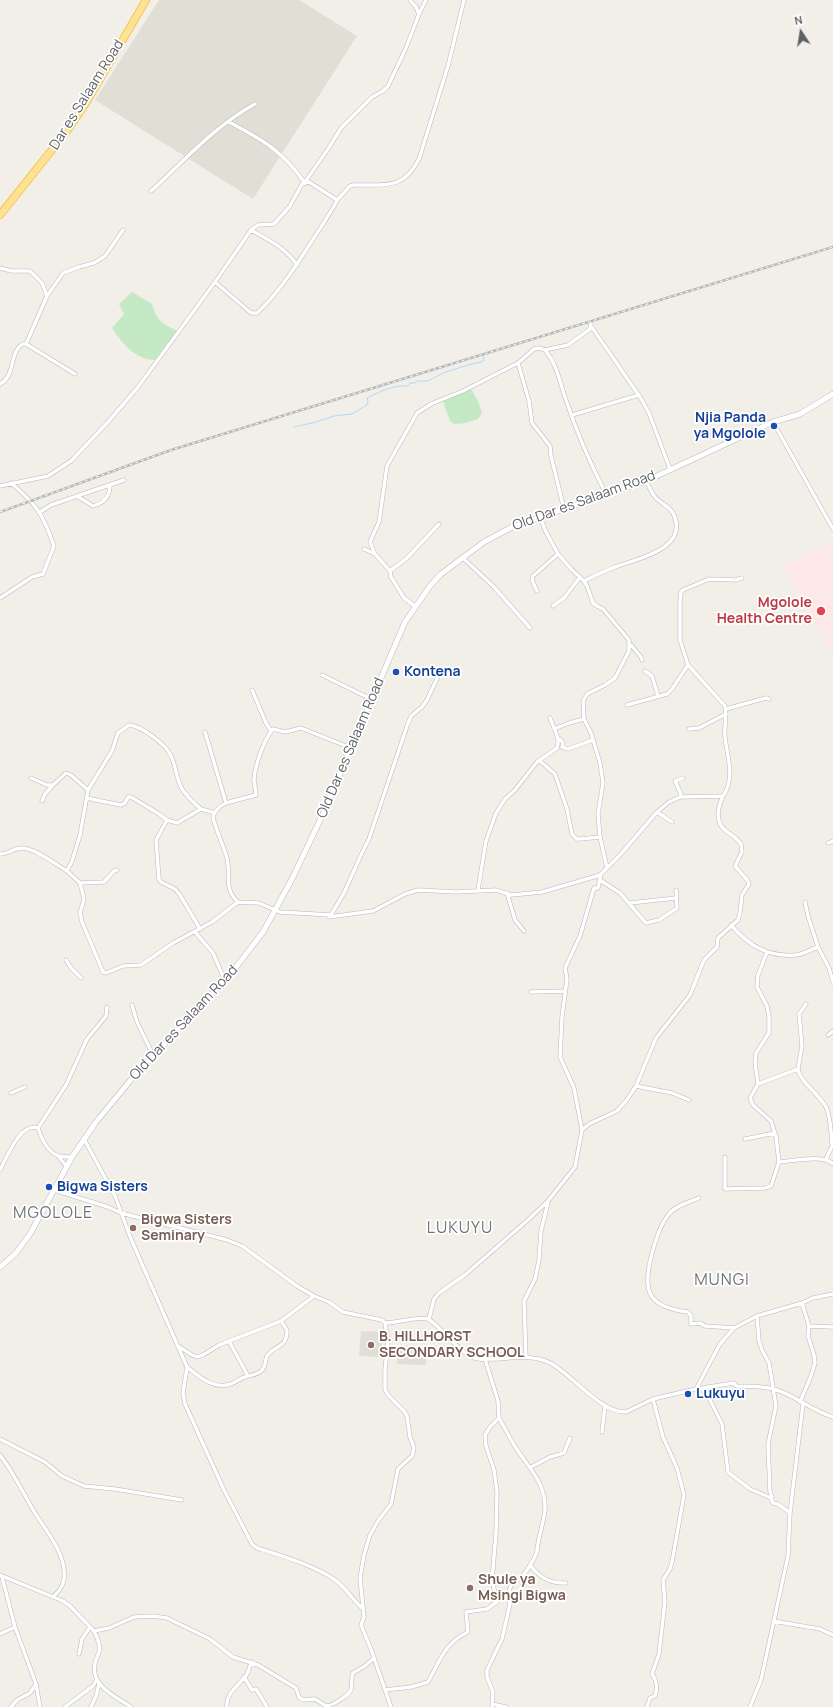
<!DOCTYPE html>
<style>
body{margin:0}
#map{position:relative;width:833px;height:1707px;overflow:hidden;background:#f1efe8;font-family:Manrope,sans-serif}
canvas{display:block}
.north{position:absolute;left:781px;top:12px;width:40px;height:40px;-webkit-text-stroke:3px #fff;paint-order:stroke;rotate:348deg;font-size:11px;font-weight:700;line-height:16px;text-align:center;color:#5f6368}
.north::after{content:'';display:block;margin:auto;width:14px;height:18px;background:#5f6368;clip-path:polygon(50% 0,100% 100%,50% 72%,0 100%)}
</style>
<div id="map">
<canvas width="833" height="1707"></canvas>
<div class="north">N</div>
</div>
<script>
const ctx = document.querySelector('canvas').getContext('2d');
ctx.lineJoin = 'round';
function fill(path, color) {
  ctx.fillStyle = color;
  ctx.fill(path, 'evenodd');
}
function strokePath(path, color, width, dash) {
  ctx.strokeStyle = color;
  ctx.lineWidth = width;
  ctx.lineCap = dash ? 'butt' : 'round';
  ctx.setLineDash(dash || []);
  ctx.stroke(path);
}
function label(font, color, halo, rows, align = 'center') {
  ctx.font = font + ' Manrope,sans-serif';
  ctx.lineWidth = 3.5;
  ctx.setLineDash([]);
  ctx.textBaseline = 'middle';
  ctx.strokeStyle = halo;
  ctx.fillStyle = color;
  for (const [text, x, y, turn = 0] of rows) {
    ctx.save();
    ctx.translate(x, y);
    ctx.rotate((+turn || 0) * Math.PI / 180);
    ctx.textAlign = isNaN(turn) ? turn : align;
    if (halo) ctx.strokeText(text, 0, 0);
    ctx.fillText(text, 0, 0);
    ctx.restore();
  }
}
fill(new Path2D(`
 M159,0H299L357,36L253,199L95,100Z
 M361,1331L383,1332L381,1357L359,1356Z
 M398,1346L427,1348L426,1365L397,1364Z`), '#e1ded6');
fill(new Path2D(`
 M833,540V654L784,567Z`), '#fce8e6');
fill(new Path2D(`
 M132,292L152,304C156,321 164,325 180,332L169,349L164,348L155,360C135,360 122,343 112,328L124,314L119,304Z
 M471,389L478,401L482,413L478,419L466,423L454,424L450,421L443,401Z`), '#c5e8c5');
strokePath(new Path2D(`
 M294,427L316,422L334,416L352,414L367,405L368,401L367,398C380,392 392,385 407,386L410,383H415L417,381H428L443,373L471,364L481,362L484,360L483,356`), '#aadaff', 1);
const street = new Path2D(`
 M419,14L426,0
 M229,122C261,139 283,151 304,182
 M305,182L328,149L341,128L372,97L383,91L388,86L406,48L419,14L416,7L410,0
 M151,191C184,161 216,125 255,104
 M251,230C268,240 286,248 297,265
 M0,268L11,271H30L42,283L47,296L26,344
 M215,282L251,313H257C285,287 304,252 325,221C329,213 334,208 337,200
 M47,296L63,273L79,267L94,263L105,256L123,230
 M591,326L640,397L649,413L670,469
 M545,350C557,364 559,380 565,397C576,431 590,463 606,494
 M518,363L529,401L532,423L550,446L551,456L564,509
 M0,384C16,376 9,351 23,344H26L75,374
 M572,415L639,395
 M773,422L833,529
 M0,486L48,476L71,461L108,422L138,387L215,282L251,230L258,225L274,224L290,206L302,184L309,182L337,200L350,186L354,185C384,184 403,191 419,159L448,66L464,0
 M77,496L93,506C104,503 110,497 110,485
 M40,512L51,505L124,480
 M540,516L545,530L558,554L572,570L584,581L587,586L593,603L597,606L603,609L629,640V651L615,678L605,685L587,694L583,701L584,719L591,733L600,763L603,783L598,814L600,837L607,868
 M364,549L375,554
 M463,558L494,587L530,628
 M390,571L407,558L439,524
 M584,581C594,576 604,571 615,567C636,559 691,549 673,513C669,506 660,503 655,497C651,492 649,486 646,481
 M537,591L532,580L533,576L558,554
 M0,598L32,577L43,574L54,546C43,514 37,505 11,483
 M553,606L564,598L580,577
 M416,607L404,598L391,577L390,571L375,554L370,542L379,522L387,466L417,413L431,404L463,391L518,363L534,349L539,348L545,350L568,345L590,329L591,323
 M631,645L641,657L642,660
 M645,671L652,676L658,696
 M322,675L371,699
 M252,690L266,723L271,731
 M627,705L667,694L672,689L688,665
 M726,709L766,698L769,699
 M554,729L569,723L584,719
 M689,729L699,728L726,714
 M205,732L226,803C221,805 214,811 213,817C213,822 225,850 227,858C231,875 223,888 238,902
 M560,739L563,743L562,747L568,749L593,740
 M540,761L555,774L567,809L572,834L577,839H580L600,837
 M31,778L47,785H53L66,773L71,775L88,790
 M680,797L681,794L675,781L683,778
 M86,798L121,805L125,803L128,797H131L159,814L167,820L177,823L201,809L215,813
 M42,801L45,794L53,785
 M226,803L256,795C256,789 254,784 254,779C255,766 264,739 273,729L285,732L301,728L351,748
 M201,809C194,803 187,797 182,789C176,778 176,766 171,756C166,744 141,726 129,725L118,733L112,751L88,790L80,835L72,861L67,871L80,883L84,899L80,913L82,922L103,972L106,973L123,966L141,965L173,943L212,922L238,902L259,903L280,912L331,915L329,917L373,911L405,894L418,890L456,892L496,890L511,895L542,892L597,876L601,874L620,855L657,812L669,802L680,797L723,796C736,777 727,757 725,737C724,727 727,716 725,706L688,665L680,640V602L681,592L683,590L709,579L736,580L742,578
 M657,812L672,822
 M167,820L156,840L159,879L161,882L175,889L180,895L200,929
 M828,843L833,841
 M0,854C9,854 14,848 21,848C35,848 55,864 67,871
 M600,880L620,893L646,923L659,920L677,908L676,890
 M80,883L104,882L114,871L117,870
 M478,890L486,841L496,813L505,799L515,790L537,762L557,748C561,739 553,727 550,718
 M507,893L515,920L524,931
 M805,902L808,916L818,947
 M630,903L676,898
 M331,915L344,893L361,855L369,839L407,726L411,716L422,707L427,700L440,672
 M731,925C748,945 767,957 795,955C803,955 811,949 818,947L829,968L833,982
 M195,932L213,953L225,981
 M66,960L72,969L81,978
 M531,992L564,991
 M132,1005L137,1022L154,1057
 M828,1035L833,1031
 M798,1069C800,1082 819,1094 826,1107C831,1117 831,1133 832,1144
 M758,1084L755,1063L756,1053L769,1033V1016L767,1006L757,987L758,975L767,952
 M636,1086L672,1093L689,1100
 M11,1093L25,1087
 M38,1128L66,1085L87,1039L106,1016L107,1007
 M38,1128C41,1138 48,1153 59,1156C63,1157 68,1157 72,1157
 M582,1130L589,1124L617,1111L626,1101L636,1086L656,1038L690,995L704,960L717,947L718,938L738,920L740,913L742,895L749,884L748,881L735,866L742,852L741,844C737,838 732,835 726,831C714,822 718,807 723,796
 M84,1139L115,1196L131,1239L187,1367L183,1393L185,1404L224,1490L252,1544L257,1548C279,1555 316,1566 335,1580C346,1588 353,1600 363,1609
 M745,1139L775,1133
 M58,1156L67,1167
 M725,1157V1189L765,1188L771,1186L779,1162L776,1137L771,1121L753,1105L750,1098L758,1084L798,1069L802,1046L799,1014L806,1004
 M826,1159L833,1144
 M779,1162C792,1161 825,1154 833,1164
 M0,1170C7,1157 20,1122 38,1128
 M54,1190L108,1207L121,1213L227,1240L242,1246L297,1286L314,1296L329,1302L343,1312L382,1320L385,1323C396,1323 420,1316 428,1319C431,1320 434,1324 437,1326C448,1336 460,1352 474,1358C481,1360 489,1359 496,1359C513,1358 533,1354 550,1363C572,1374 600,1413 626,1412L653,1399L696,1389L720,1344L734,1328L757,1316L802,1303L813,1298L833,1294
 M699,1198C689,1202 675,1206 669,1214C660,1225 656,1240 652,1253C642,1291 647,1307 688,1312L691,1316V1324L700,1323L705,1326L734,1328
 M757,1316L759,1341L762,1350L769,1363L776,1406L768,1444L770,1492L772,1497L771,1498L773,1503L778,1504L790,1513
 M429,1319L434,1299L439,1293L466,1274L529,1219L548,1201L575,1167L582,1130L574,1088L560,1057L562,1017L567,979L565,968L580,936L594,888H598L601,874
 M385,1323L388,1342L385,1370V1390L389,1396L404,1411L407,1416L410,1437L414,1448L412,1456L398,1469L391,1504L378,1521L370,1535L364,1555L360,1578L364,1617L361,1625L371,1649L391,1707
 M809,1326L832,1327
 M229,1341L248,1376
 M178,1346L192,1355L197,1357L203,1355L219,1345L281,1321L314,1296
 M526,1357L524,1301L535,1279L539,1260L541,1231L548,1202
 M187,1367C200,1377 213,1390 231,1384C236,1382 240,1378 245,1377C251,1375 258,1375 262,1370C266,1366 265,1360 267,1356C274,1345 287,1349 287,1330L281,1321
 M696,1389L734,1383L736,1386C748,1386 762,1386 774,1389C795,1395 812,1411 833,1417
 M702,1389L708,1396L722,1424L728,1472L750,1489L771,1498
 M800,1402L811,1376L815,1363L814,1355L808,1336L809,1326L802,1303
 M602,1432L605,1405
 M0,1439L45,1462L62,1476L84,1486L115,1489L182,1500
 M0,1455C14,1473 23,1493 35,1513C47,1532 67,1555 64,1579C63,1587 58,1592 53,1597
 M531,1467L550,1457L564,1453L570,1438
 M530,1565C539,1577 550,1584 566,1583
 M0,1575L63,1601L70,1606L94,1631L109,1628L134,1617L153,1616L167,1618L210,1639L233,1657L258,1665L296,1688L299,1697L303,1700L315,1699L326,1706C332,1706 349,1695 351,1690C352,1685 351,1679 353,1673L365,1666L374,1658
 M2,1577L15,1627L36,1684L40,1707
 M773,1621L820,1629L833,1635
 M94,1631C97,1637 101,1645 99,1652C98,1656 95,1660 95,1664C90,1686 117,1697 131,1707
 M0,1634L15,1627
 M79,1654L82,1639L90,1627
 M244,1677L252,1690L256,1689L267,1707
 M385,1690L411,1687L428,1682C440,1660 445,1643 468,1632L466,1612L487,1609L497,1602L492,1580L496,1533L497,1492L494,1470L486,1446L485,1435L490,1427L499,1418L498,1401L485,1359
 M492,1704L506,1707
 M11,1707L17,1700L30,1693L36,1684
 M65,1707L93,1686L97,1679
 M91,1707L96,1696L99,1684
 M227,1707C225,1693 240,1685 247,1674C249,1670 249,1666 252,1662
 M492,1707L493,1692L487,1677V1670L502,1639L510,1604C507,1598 509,1586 514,1582C516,1580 518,1580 520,1579C525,1574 536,1557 537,1551C538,1536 544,1523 545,1509C546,1482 527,1466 514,1445C509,1436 504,1427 499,1418
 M647,1707L650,1698L655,1696C658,1687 657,1681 652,1674L659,1654L665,1601L663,1580L670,1569L672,1562L684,1495L677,1468L663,1437L653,1399
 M750,1707L761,1680L788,1556L790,1513L803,1404`);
const secondary = new Path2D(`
 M0,1267L16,1253L30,1234L72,1157L96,1122L134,1076L230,975L263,932L292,879L322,816L405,622L430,586L441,574L484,542L512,527L646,481L773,422L800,414L833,394`);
const highway = new Path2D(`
 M0,215L67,131L86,103L146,0`);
strokePath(street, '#b5b8bc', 4.5);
strokePath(secondary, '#b6babf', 6);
strokePath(highway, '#f9ab00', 8);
strokePath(street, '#fff', 3.5);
strokePath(secondary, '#fff', 5);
strokePath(highway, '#fde293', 7);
const rail = new Path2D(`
 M0,512L171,450L833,247`);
strokePath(rail, '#b6b7b8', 2.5);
strokePath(rail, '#fff', 1, [3]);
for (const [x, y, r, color] of [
 [774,426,4,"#1a4fb4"],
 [821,611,5,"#e0444e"],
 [396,672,4,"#1a4fb4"],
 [49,1187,4,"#1a4fb4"],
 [133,1228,4,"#8d6e63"],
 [371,1345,4,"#8d6e63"],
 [688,1394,4,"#1a4fb4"],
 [470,1588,4,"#8d6e63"]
]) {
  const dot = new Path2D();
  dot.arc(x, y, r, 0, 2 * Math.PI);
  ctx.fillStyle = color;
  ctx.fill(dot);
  strokePath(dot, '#fff', 1.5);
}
label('14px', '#5f6368', '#fff', [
 ["Dar es Salaam Road",87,95,-58],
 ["Old Dar es Salaam Road",584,501,-20],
 ["Old Dar es Salaam Road",351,748,-67],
 ["Old Dar es Salaam Road",184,1023,-47]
]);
label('bold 14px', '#164399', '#fff', [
 ["Njia Panda",766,418,"right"],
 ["ya Mgolole",766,434,"right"],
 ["Kontena",404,672],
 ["Bigwa Sisters",57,1187],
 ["Lukuyu",696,1394]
], 'left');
label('bold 14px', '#be3a42', '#fff', [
 ["Mgolole",812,603],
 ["Health Centre",812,619]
], 'right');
label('bold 14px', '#785e54', '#fff', [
 ["Bigwa Sisters",141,1220],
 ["Seminary",141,1236],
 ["B. HILLHORST",379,1337],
 ["SECONDARY SCHOOL",379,1353],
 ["Shule ya",478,1580],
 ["Msingi Bigwa",478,1596]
], 'left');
ctx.letterSpacing = '1px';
label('16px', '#70757a', '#fff', [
 ["MGOLOLE",53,1214],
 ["LUKUYU",460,1229],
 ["MUNGI",722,1281]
]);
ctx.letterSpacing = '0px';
</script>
